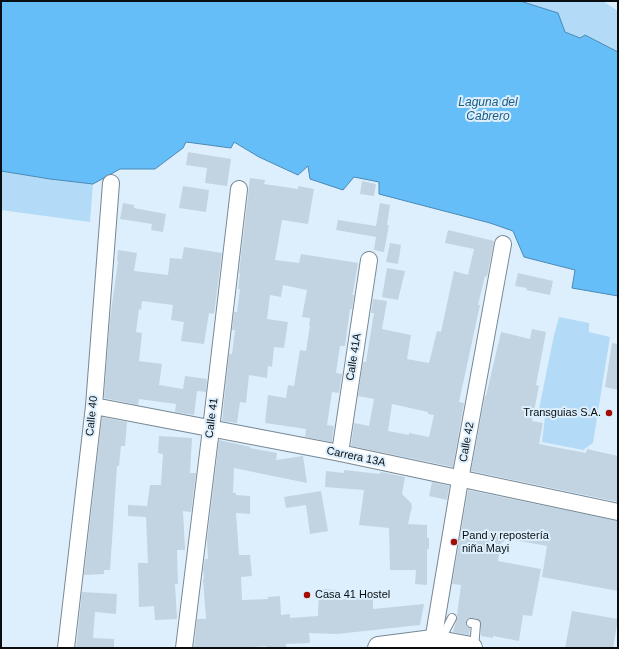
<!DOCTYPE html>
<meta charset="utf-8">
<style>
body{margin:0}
#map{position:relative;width:619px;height:649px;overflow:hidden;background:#ddeffd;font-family:Helvetica,sans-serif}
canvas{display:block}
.frame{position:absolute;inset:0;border:2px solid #080e12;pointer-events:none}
</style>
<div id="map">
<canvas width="619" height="649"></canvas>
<div class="frame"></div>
</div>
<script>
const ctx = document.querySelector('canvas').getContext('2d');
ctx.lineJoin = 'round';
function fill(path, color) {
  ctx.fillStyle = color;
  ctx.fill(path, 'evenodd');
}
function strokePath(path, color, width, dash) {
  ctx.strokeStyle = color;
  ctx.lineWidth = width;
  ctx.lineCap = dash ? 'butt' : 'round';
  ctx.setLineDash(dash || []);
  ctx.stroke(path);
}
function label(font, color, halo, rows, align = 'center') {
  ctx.font = font + ' Helvetica,sans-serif';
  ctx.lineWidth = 4;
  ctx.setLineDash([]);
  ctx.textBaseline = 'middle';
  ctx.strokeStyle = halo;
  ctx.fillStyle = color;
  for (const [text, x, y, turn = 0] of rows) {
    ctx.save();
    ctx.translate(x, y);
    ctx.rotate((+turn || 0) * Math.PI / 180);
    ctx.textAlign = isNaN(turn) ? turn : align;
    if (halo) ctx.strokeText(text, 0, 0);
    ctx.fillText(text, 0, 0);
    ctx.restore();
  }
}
fill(new Path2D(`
 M520,1H603L618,11V52L585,35L580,38L565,32Z
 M1,171L50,179L93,184L90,222L1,210Z
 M559,317L589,323V332L610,337L593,443L583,450L542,442L545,417L538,414L554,335Z`), '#b3dbf8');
const water = new Path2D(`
 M1,1H520L558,13L565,32L580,38L585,35L618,52V296L572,288L575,270L524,257L513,231L490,223L379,194V182L354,177L343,190L310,179L308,166L298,175L259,157L234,142L231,148L186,142L183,148L155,169H120L93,184L50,179L1,171Z`);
fill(water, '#66bef9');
strokePath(water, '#4a89b4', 1);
fill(new Path2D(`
 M188,152L231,159L227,186L205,183L207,168L186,165Z
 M250,178L265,180L264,184L298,189V186L314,189L308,224L282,220L275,260L299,263L301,254L358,263L353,293L352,295H354L352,309H350L345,346H340L336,373L342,374L339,393L332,392L327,425L334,426L332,442L305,437L306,429L265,423L268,395L286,398L288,385L294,386L300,350L306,351L310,325H309L310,318L302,317L307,290L283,285L281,297L270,295L267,319L288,322L284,348L274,347L272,367L268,366L267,378L249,375L246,403L240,402L237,423L222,421L229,354H232L235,330H232L234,312H237L240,289H238L240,273H239Z
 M362,181L376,184L374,196L360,194Z
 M183,186L209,190L206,212L179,208Z
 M123,203L134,205V208L166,214L163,232L151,230L152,224L120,219Z
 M380,203L390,205L387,225H389L384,252L374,250L376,237L336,230L338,220L376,226Z
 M448,230L494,241L487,277L485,276L478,305H480L459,402L464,403L453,467L351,446L354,423L369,426L374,399L358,396L363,362H366L374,313H371L373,299L387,301L382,329L411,335L407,359L429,363L437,331L441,332L454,271L468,275L474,249L445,243ZM392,404L428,412V414L434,415L429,437L409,433V435L388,431Z
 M390,243L401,245L398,264L386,262Z
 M184,247L222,253L214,314L209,313L204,344L181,341L184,322L171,320L173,305L142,301L141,310L139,309L136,332L142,333L139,361L162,364L159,385L183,389L185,376L207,379L206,392L197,391L194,415L175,412L176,404L139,399L138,405L104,398L110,319L118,261H117L118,250L137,253L134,271L168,275L170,258L182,259Z
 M387,268L405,271L398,300L382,297Z
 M518,273L553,281L550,295L526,290L527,288L515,286Z
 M532,329L546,332L536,385L539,386L532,421L543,423L539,444L586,453L587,449L618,456V502L471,471L485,396H486L501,332L530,339Z
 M612,343L618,344V390L605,387Z
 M102,417L127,422L125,446H121L119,466H117L110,570H104V574L84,575Z
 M159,436L192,438L190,473H196L191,512L183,511L185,550H177L178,584H175L177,619L155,620L154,606L139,607L138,563H148L146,517L128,516V505L147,506L150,485H161L163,454L158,453Z
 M219,440L251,447L250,448L277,453L276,460L303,456L307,483L234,468L233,493H236V495L250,496V514L236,513L239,555H250L252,576L241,577L242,600L268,599V597L280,596L281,615L290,614V618L318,616L319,589L338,590V600L373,597V609L424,604L420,625L337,634L309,633L310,643L286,644V648H266V646L240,648H194L197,619H206L203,579H204L203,569L205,559H208L207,540Z
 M344,470L380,474V472L386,473L405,477L402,494L411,503L412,506L408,524L427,525V538H429V549H427V585L415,584L416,570H390L389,528L359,525L364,490L325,487L326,471L344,473Z
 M432,482L449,486L447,500L429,496Z
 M468,490L618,521V591L542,577L547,546L509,539L501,543L498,561L541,569L532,616L523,615L519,641L493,636V638L481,636V622L477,619L472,618L467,619L466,622L467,627L470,628L469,635L453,632L457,618V615L461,585L452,584Z
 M321,491L328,531L310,534L306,505L286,508L284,497Z
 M82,592L117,594L116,614L95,612L93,638L114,639V648H76Z
 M572,611L618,619L613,648H565Z`), '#c2d4e1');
const service = new Path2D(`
 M471,623L476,624L474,648
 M440,641L452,618`);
const minor = new Path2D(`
 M94,406L340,453L618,512
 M340,453L369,260
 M433,641L460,480L503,244
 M66,648L94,406L111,183
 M184,648L211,429L239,189`);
const secondary = new Path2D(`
 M379,648L433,641L471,648`);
strokePath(service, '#778894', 10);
strokePath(minor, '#778894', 18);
strokePath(secondary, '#778894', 24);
strokePath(service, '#fff', 8);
strokePath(minor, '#fff', 16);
strokePath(secondary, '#fff', 22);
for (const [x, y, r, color] of [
 [609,413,4,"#a30d03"],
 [454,542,4,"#a30d03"],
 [307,595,4,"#a30d03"]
]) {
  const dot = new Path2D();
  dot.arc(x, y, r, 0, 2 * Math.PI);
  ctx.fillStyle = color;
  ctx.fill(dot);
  strokePath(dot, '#ddeffd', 1.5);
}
label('11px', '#080e12', '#ddeffd', [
 ["Calle 41A",354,357,-81],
 ["Calle 40",92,416,-84],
 ["Calle 41",212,418,-83],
 ["Calle 42",467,442,-80],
 ["Carrera 13A",356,457,12]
]);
label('11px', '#080e12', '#ddeffd', [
 ["Transguias S.A.",601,413,"right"],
 ["Pand y repostería",462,536],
 ["niña Mayi",462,549],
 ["Casa 41 Hostel",315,595]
], 'left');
label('italic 12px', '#195b81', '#ddeffd', [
 ["Laguna del",488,103],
 ["Cabrero",488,117]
]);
</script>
